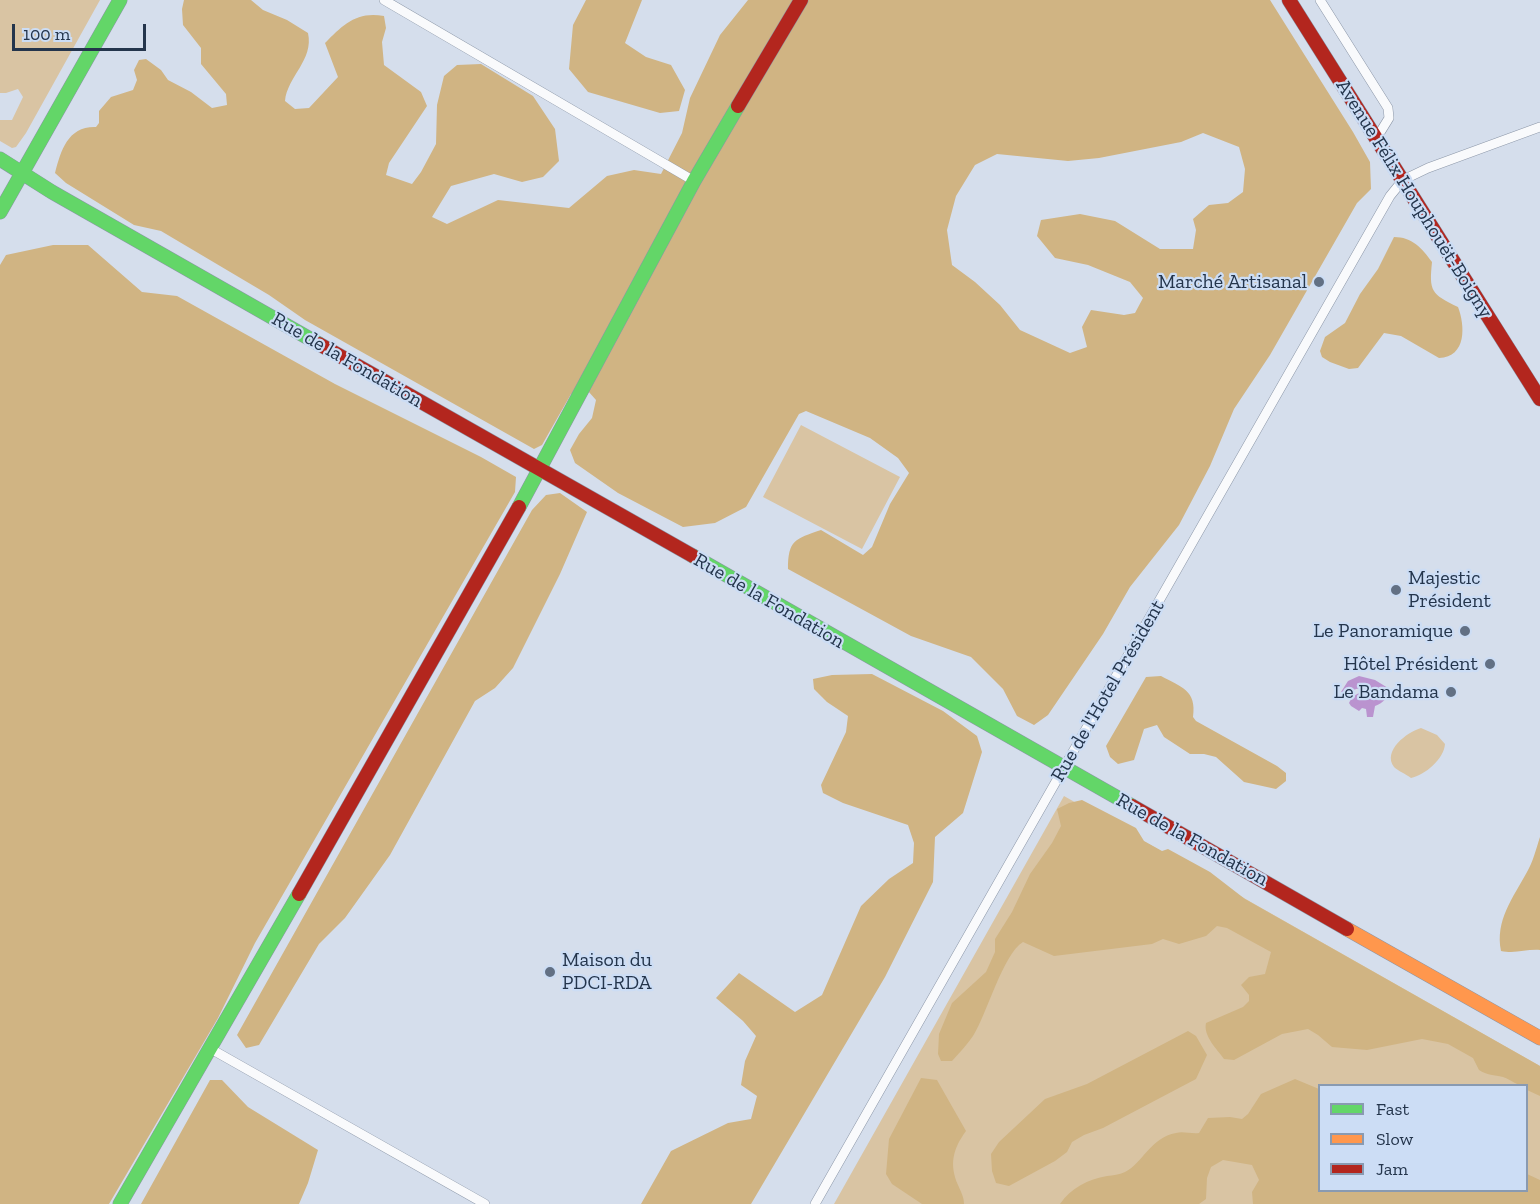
<!DOCTYPE html>
<meta charset="utf-8">
<style>
body{margin:0}
#map{position:relative;width:1540px;height:1204px;overflow:hidden;background:#d5deec;font-family:"Zilla Slab",serif}
canvas{display:block}
.legend{position:absolute;left:1318px;top:1084px;width:210px;height:108px;box-sizing:border-box;background:#ccddf5;border:2px solid #899ab1;margin:0;padding:8px 10px;list-style:none;font-size:18px;color:#24354c}
.legend li{display:flex;align-items:center;gap:12px;height:30px}
.legend b{width:30px;border:2px solid #899ab1}
.scale{position:absolute;left:12px;top:24px;width:134px;height:27px;box-sizing:border-box;border:3px solid #24354c;border-top:0;padding-left:8px;font-size:18px;line-height:21px;white-space:nowrap;color:#24354c;-webkit-text-stroke:4px #ccddf5;paint-order:stroke}
</style>
<div id="map">
<canvas width="1540" height="1204"></canvas>
<ul class="legend">
<li><b style="height:8px;background:#63d668"></b>Fast</li>
<li><b style="height:8px;background:#ff974d"></b>Slow</li>
<li><b style="height:8px;background:#b3261e"></b>Jam</li>
</ul>
<div class="scale">100 m</div>
</div>
<script>
const ctx = document.querySelector('canvas').getContext('2d');
ctx.lineJoin = 'round';
function fill(path, color) {
  ctx.fillStyle = color;
  ctx.fill(path, 'evenodd');
}
function strokePath(path, color, width, dash) {
  ctx.strokeStyle = color;
  ctx.lineWidth = width;
  ctx.lineCap = dash ? 'butt' : 'round';
  ctx.setLineDash(dash || []);
  ctx.stroke(path);
}
function label(font, color, halo, rows, align = 'center') {
  ctx.font = font + ' "Zilla Slab",serif';
  ctx.lineWidth = 4.5;
  ctx.setLineDash([]);
  ctx.textBaseline = 'middle';
  ctx.strokeStyle = halo;
  ctx.fillStyle = color;
  for (const [text, x, y, turn = 0] of rows) {
    ctx.save();
    ctx.translate(x, y);
    ctx.rotate((+turn || 0) * Math.PI / 180);
    ctx.textAlign = isNaN(turn) ? turn : align;
    if (halo) ctx.strokeText(text, 0, 0);
    ctx.fillText(text, 0, 0);
    ctx.restore();
  }
}
fill(new Path2D(`
 M0,0H100L26,133L16,147L12,148L0,141V120H12L23,97L18,89L6,93H0Z
 M801,425L900,477L862,549L763,497Z
 M1421,728L1437,735L1445,744C1444,759 1425,775 1411,778C1406,774 1398,771 1394,767C1382,751 1407,732 1421,728Z
 M1064,796L1540,1066V1204H834ZM1320,1086H1526V1190H1320Z`), '#d9c4a3');
fill(new Path2D(`
 M184,0H251L263,10L287,20L308,33C314,60 287,77 285,101L295,109L309,108L338,77L325,43C343,25 356,11 384,16L386,28L382,42L384,65L421,92L427,106L389,163L386,175L412,184L421,172L436,144L437,105L444,76L457,65L481,64L533,96L555,129L559,161L543,177L522,182L494,174L451,186L432,217L447,224L498,200L569,208L607,176L634,170L661,174L682,133L690,98L720,35L748,0H1270L1353,132L1370,162L1371,189L1357,203L1270,355L1234,409L1210,466L1179,525L1130,587L1103,634L1048,715L1034,725L1017,716L1003,689L971,657L911,636L788,569C788,540 795,539 821,530L863,555L872,547L890,504L909,473L898,458L870,438L806,411L799,414L746,507L715,523L683,527L618,493L575,463L570,450L579,434L592,418L596,400L588,391L571,394L542,445L534,449L305,320L269,295L161,231L134,225L66,183L55,173C61,150 68,126 96,127L99,123V111L111,97L133,90L137,80L134,70L139,60L146,59L161,70L168,80L191,92L212,108L227,105L226,94L201,64V48L183,25L182,9ZM1203,133L1239,147L1245,169L1243,192L1228,203L1209,205L1193,219L1196,230L1193,249H1160L1115,221L1080,214L1041,220L1037,236L1055,258L1088,265L1130,282L1143,298L1135,313L1124,315L1091,310L1082,327L1087,347L1070,353L1020,330L1000,305L975,282L952,265L947,230L956,196L975,165L997,154L1068,161L1099,158L1181,142Z
 M586,0H642L625,43L646,57L671,65L685,90L679,111L660,113L588,92L569,69L573,25Z
 M1394,237C1412,237 1422,248 1432,262C1429,291 1431,294 1458,307C1465,325 1467,357 1439,358L1401,336L1384,333L1358,368L1349,369L1330,362L1322,357L1320,351L1325,337L1345,323L1360,294L1378,269Z
 M53,245H88L142,292L177,296L335,384L481,457L516,477L515,492L255,943L218,1018L109,1204H0V265L6,255Z
 M560,493L587,512L560,574L513,668L495,688L475,701L390,855L345,918L319,944L259,1045L246,1048L237,1035L532,510L546,495Z
 M872,674L943,711L977,736L982,752L963,813L935,837L933,882L885,977L751,1204H641L671,1151L728,1123L751,1119L757,1096L741,1085L745,1061L756,1036L743,1021L716,998L739,973L795,1012L822,995L861,906L889,879L913,863L914,843L908,825L843,803L823,793L821,785L846,732L848,716L827,702L814,689L813,679L832,675Z
 M1161,676C1181,687 1197,690 1193,717L1196,721L1277,766L1286,773V781L1276,789L1244,782L1216,757L1204,754H1190L1164,737L1157,725L1144,729L1134,760L1118,764L1110,757L1106,746L1146,677Z
 M1082,800L1136,828L1144,841L1162,851L1168,849L1210,872L1245,899L1540,1066V1096L1527,1090L1526,1086C1517,1086 1512,1080 1503,1077C1494,1075 1487,1075 1479,1070L1473,1058L1448,1044L1422,1039L1367,1050L1332,1047L1318,1035L1308,1029L1282,1034L1234,1060L1224,1059C1217,1049 1203,1036 1206,1023L1243,1007L1249,1001V995L1241,985L1249,977L1265,974L1271,952L1227,928L1217,926L1206,936L1179,944L1163,939L1152,944L1054,956L1023,942C1003,954 987,1014 973,1036C967,1045 959,1053 952,1061H941L938,1054L939,1034L952,1003L986,972L995,952V939L1012,912L1030,874L1052,843L1061,826L1057,809L1069,803Z
 M1540,837V950C1526,949 1516,954 1501,951C1495,920 1513,898 1527,872C1533,862 1536,849 1540,837Z
 M1188,1031L1196,1036L1207,1055L1196,1079L1103,1128L1084,1135L1072,1142L1067,1152L1055,1161L1009,1186L996,1183L992,1171L991,1154L999,1142L1045,1099L1087,1084Z
 M921,1078L937,1080L966,1131C953,1149 949,1164 958,1185C961,1192 964,1197 964,1204H922L892,1184L886,1174L889,1139Z
 M1295,1079L1319,1089L1320,1190H1526L1527,1174L1540,1180V1204H1253L1252,1192L1259,1180L1252,1165L1223,1160L1211,1167L1207,1178L1206,1199L1199,1204H1060C1071,1188 1088,1179 1107,1176C1113,1175 1119,1175 1125,1172C1142,1164 1151,1137 1176,1133C1183,1131 1191,1134 1199,1133L1208,1118L1230,1117L1242,1119L1248,1114L1261,1094Z
 M210,1080H222L248,1107L318,1150L308,1183L299,1204H141Z`), '#d0b483');
fill(new Path2D(`
 M1359,676L1375,680L1388,688C1390,697 1383,703 1375,706L1373,717H1367L1366,709L1362,708L1359,711L1351,706L1349,703L1352,697L1359,693L1370,695L1373,699L1376,697C1369,687 1355,685 1346,695L1341,692L1348,681Z`), '#ba93cf');
const street = new Path2D(`
 M384,0L694,181
 M1320,0L1388,108L1389,118L1376,139
 M211,1049L485,1204
 M815,1204L1390,196L1403,180L1428,168L1540,127`);
const fast = new Path2D(`
 M0,159L52,192L319,344
 M0,212L120,0
 M519,507L694,181L738,106
 M693,556L1132,806
 M120,1204L299,894`);
const slow = new Path2D(`
 M1347,929L1540,1038`);
const jam = new Path2D(`
 M1289,0L1540,399
 M738,106L801,0
 M319,344L693,556
 M1132,806L1347,929
 M299,894L519,507`);
strokePath(street, '#8b96a7', 10);
strokePath(fast, '#8b96a7', 15);
strokePath(slow, '#8b96a7', 15);
strokePath(jam, '#8b96a7', 15);
strokePath(street, '#f9fafc', 9);
strokePath(fast, '#63d668', 14);
strokePath(slow, '#ff974d', 14);
strokePath(jam, '#b3261e', 14);
for (const [x, y, r, color] of [
 [1319,282,6,"#627084"],
 [1396,590,6,"#627084"],
 [1465,631,6,"#627084"],
 [1490,664,6,"#627084"],
 [1451,692,6,"#627084"],
 [550,972,6,"#627084"]
]) {
  const dot = new Path2D();
  dot.arc(x, y, r, 0, 2 * Math.PI);
  ctx.fillStyle = color;
  ctx.fill(dot);
  strokePath(dot, '#ccddf5', 2);
}
label('20px', '#24354c', '#ccddf5', [
 ["Avenue Félix Houphouët-Boigny",1414,199,58],
 ["Rue de la Fondation",347,360,30],
 ["Rue de la Fondation",769,601,30],
 ["Rue de l'Hotel Président",1108,691,-60],
 ["Rue de la Fondation",1192,840,29]
]);
label('20px', '#24354c', '#ccddf5', [
 ["Marché Artisanal",1307,282],
 ["Majestic",1408,578,"left"],
 ["Président",1408,601,"left"],
 ["Le Panoramique",1453,631],
 ["Hôtel Président",1478,664],
 ["Le Bandama",1439,692],
 ["Maison du",562,960,"left"],
 ["PDCI-RDA",562,983,"left"]
], 'right');
</script>
